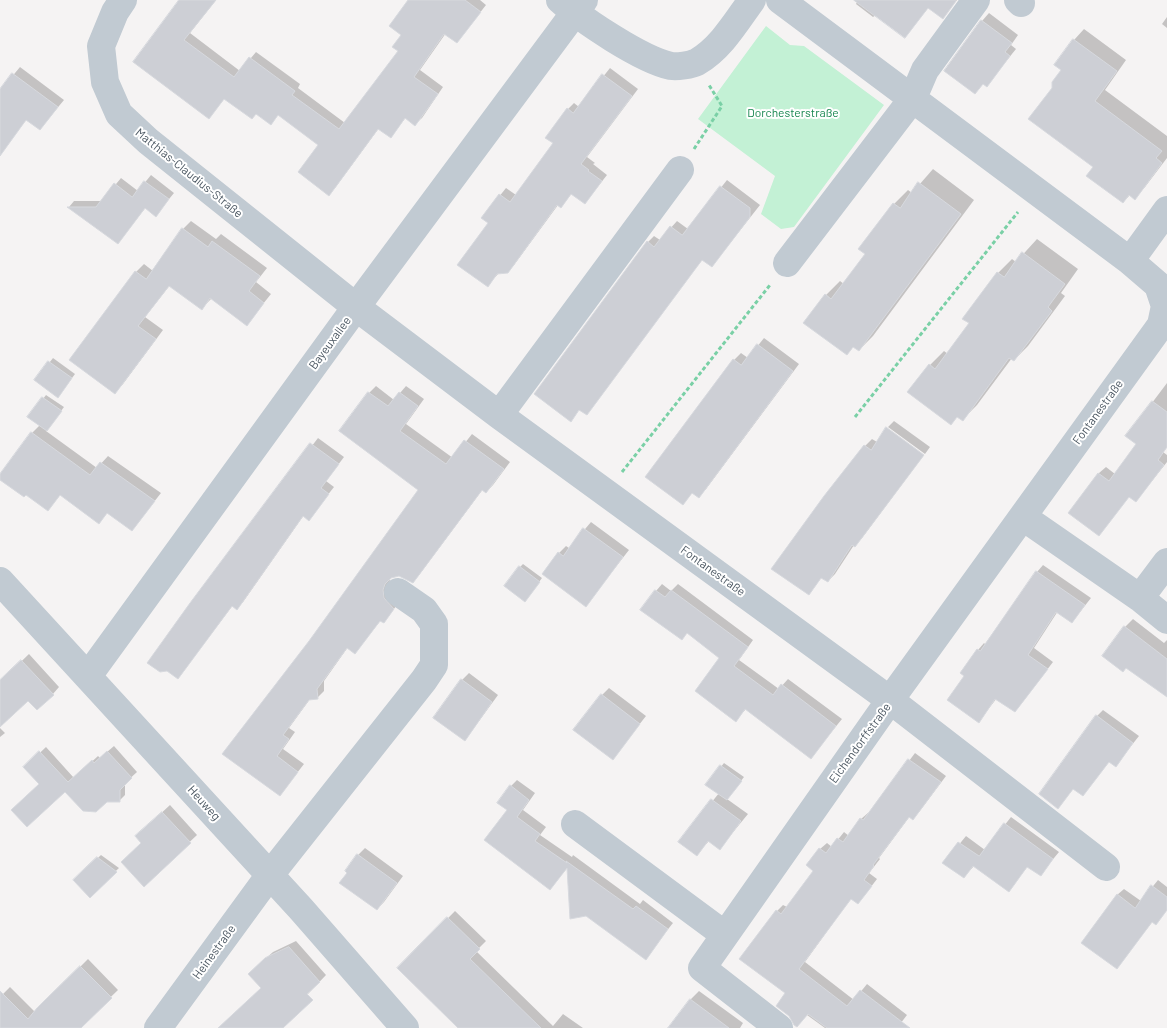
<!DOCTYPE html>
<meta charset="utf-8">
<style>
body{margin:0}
canvas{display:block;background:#f5f3f3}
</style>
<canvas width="1167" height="1028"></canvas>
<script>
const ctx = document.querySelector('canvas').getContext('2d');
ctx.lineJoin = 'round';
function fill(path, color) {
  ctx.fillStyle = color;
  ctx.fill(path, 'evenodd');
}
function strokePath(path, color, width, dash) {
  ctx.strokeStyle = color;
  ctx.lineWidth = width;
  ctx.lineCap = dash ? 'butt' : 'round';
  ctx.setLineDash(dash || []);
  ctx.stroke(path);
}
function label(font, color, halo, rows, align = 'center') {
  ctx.font = font + ' Barlow,sans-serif';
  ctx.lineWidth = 4;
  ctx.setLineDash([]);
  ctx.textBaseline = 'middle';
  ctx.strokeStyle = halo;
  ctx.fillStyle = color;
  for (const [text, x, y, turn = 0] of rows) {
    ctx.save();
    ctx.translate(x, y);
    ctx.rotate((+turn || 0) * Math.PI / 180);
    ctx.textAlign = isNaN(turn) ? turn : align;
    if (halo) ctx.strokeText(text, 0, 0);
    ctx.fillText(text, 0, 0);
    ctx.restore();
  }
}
fill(new Path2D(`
 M766,26L790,45L804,46L884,105L794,227L781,229L761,214L775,176L698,119Z`), '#c3f1d5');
fill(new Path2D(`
 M180,0H216L190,33L240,71L256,52L300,84L298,88L345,123L399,51L409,0H480L486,5L457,42L446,33L420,70L443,87L422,118L415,124L406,117L391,137L379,128L335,188L320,144L279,114L271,123L256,113L225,98L209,117L135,62Z
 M854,0H957L943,17L928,8L905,36L876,15L873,17L856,4L857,2Z
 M989,13L1018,35L1011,45L1016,49L987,85L945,71L982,21Z
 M1167,17V28L1162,24Z
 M1084,29L1126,60L1105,90L1167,136V158L1145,187L1135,198L1130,195L1123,202L1095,166L1054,88L1074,40Z
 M20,67L64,100L40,129L27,119L9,141L0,134V91Z
 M610,68L638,89L587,157L595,163L593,164L607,175L585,203L572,193L561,207L558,205L514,265L507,272L499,273L487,286L490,223L482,218L506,188L516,195L554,143L568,109L574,103L579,107Z
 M933,169L974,200L873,336L859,350L854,346L847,354L826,295L840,281L844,284L867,254L860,249L894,204L908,190L912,193Z
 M151,175L174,193L156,215L146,207L118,243L69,207L74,201H102L121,178L138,191Z
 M727,180L760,205L712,266L703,259L570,420L648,242L654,236L660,240L677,221L688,229Z
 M191,221L216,239L221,234L267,268L256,282L271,294L247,324L212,298L202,308L170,285L145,317L163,330L123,384L115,392L136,272L144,264L153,271L183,229Z
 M1037,239L1078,269L1061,293L1065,296L1028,346L1014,360L1012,358L977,405L963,419L930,365L944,351L948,354L970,323L998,273L1012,259L1016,262Z
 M764,338L799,364L706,489L699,496L693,492L683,503L734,360L741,353L748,358Z
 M53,358L75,374L61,393L36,380Z
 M1167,383V447L1163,452L1167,455V462L1136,501L1129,496L1070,513L1099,473L1106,467L1115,474L1138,444L1127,436Z
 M376,386L394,400L406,386L424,399L406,424L453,458L472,434L510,462L493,485L486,492L483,489L419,575L413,582L399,575L391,577L389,583L400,601L384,622L381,620L355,652L348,647L324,681V691L317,698L310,699L289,728L295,732L283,749L304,764L280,795L224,754L310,642L420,489L369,393Z
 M46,395L64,407L46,431L97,468L108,456L161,493L132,530L108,512L99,523L61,494L48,509L26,493L0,478L32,433L40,425L29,417Z
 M894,421L930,447L925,454L888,427Z
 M887,429L923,456L862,538L854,545L835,574L828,581L822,577L809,593L865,446L872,439L877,442Z
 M318,438L344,457L326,481L334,487L309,519L304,515L243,602L237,608L233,605L178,678L167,670L191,603Z
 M591,522L629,550L586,605L559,553L566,546L569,548Z
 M523,564L542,578L528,597L520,567Z
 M1043,565L1091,598L1072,622L1058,611L1034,648L1053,662L1021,704L1015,711L997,698L979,721L966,675L978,650L984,643L986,645L1037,572Z
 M662,584L671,591L678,584L753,640L739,660L779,689L788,679L842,719L811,757L746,709L736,720L721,658L688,632L681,639L656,591Z
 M1133,619L1164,643L1167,640V696L1125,627Z
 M29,654L59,687L53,694L28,699L0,725V682Z
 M469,673L498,695L471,732L464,739L462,680Z
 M609,688L646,716L613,758L602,695Z
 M1103,710L1139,736L1116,765L1110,761L1074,788L1058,807L1097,716Z
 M0,728L5,733L0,737Z
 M114,746L137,772L125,783V795L119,801L41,784L25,767L46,747L74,778L98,756L100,758Z
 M915,753L946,776L919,812L913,818L910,816L879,858L880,859L869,873L877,879L864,896L851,898L805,962L854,1000L867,984L907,1015L897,1028H825L807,1015L797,1026L790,1015L777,911L783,905L787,907L815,870L808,865L820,849L827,843L832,847L844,832L849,836L861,819L868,813L869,814Z
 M724,763L744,777L727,799L748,814L720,848L709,841L697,854L680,842L719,793L707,784Z
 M517,780L535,793L523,810L546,827L540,835L572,857L573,855L640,904L643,900L673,923L645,958L568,867L550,888L508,809L511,786Z
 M170,805L197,835L144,885V829Z
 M1011,817L1059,852L1040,875L1028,866L1008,891L974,866L964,877L944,863L966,836L985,850Z
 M365,848L403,876L384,902L377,909L349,872L358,855Z
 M101,855L119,868L90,896L75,880Z
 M1158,880L1167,887V910L1156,923L1153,921L1116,968L1117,895L1124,889L1141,901Z
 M455,911L486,941L476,951L553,1026L563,1014L583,1028H459L399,968Z
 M296,941L326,975L307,995L270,1028H219L263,988L256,967L273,952Z
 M88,959L118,990L79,1028H0V997L10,987L35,1012Z
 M699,991L743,1023L740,1028H670L690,1000Z`), '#0003');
const building = new Path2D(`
 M179,0H216L184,40L234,77L249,57L295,91L292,95L339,129L398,51L392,47L401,35L389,26L408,0H465L481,12L457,43L444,34L414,77L438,94L415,126L405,118L391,138L378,129L329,196L298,172L318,145L278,115L271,125L256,114L252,119L224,99L209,119L133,62Z
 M854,0H954L956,1L943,19L928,8L905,38Z
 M981,20L1012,43L1005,52L1010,56L987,87L983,84L975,94L944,71Z
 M1073,39L1117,71L1095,101L1162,151L1156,158L1162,163L1135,200L1129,195L1123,203L1086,176L1093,167L1028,119L1052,88V82L1061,70L1054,65Z
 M12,73L58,107L40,130L26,120L0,156V89Z
 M602,74L632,96L581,164L589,170L588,171L602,181L585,204L571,194L561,208L557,205L508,273L497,274L488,287L457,265L488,223L481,218L499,194L510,202L553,143L545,138L567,108L573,113Z
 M144,181L169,199L156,217L145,208L118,244L67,207H96L114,183L132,197Z
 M918,182L961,214L859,351L853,347L847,355L803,323L825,294L831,299L865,254L858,249L893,203L900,208Z
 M720,186L750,208V217L712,267L702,260L587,415L579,410L571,422L534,394L647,241L654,247L670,226L682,235Z
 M182,228L208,247L212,241L260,276L249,291L264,303L247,326L210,298L202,310L169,286L138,326L156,339L115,394L69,360L135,271L146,279Z
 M1022,252L1065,284L1048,307L1052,311L1014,361L1009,358L963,421L957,417L951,425L907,392L929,364L935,369L969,323L962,319L997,272L1004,277Z
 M757,344L793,371L699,498L692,493L683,505L645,477L733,359L741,365Z
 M48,361L72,378L58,398L34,380Z
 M368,392L388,406L399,392L418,406L400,431L446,464L464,440L504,469L486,493L482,490L413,583L399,576L391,578L385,584L383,590L384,598L394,609L384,623L380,621L355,654L347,648L317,689L318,699L309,700L283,735L289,739L277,756L298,772L280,796L222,754L309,641L418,490L339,431Z
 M42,397L62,411L47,431L27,417Z
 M1152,401L1167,412V447L1158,460L1164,465L1136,502L1129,497L1099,536L1068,513L1098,473L1109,481L1136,444L1125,436Z
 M886,427L924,455L855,547L852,545L828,582L821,578L809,595L771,569L824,496L864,445L871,450Z
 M31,432L90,475L100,462L155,501L132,531L107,513L99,524L60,495L48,511L26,495L24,497L0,480V474Z
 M310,443L339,464L321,488L329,494L309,521L303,516L237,610L232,606L178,679L167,671L160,672L147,663L190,603Z
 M583,528L623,557L586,607L542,574L558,552L563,556Z
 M519,566L540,582L525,602L504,586Z
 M1036,571L1085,605L1072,623L1056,612L1028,655L1048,669L1015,712L995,699L979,723L947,700L964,676L960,673L977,649L980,651Z
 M655,590L665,597L671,590L748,647L734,666L773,695L781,684L836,726L811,759L745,709L736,722L695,691L719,658L687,633L682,640L640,610Z
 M1124,626L1167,659V697L1126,668L1123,672L1102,656Z
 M21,660L54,695L37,710L28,701L0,727V680Z
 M461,679L492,702L465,741L433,718Z
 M601,694L640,724L613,760L573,730Z
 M1096,715L1133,743L1116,767L1109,762L1083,796L1073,789L1058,809L1039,794Z
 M39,751L68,782L92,760L94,763L107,751L132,778L120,790V802H107L96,812L83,811L65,792L27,827L11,810L39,784L23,767Z
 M908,759L941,782L913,820L909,817L873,865L874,866L864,880L872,886L858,904L851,899L799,969L847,1006L860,990L910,1028H827L808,1014L797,1027L794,1025L789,1016L776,1006L785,993L739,959L776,910L781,914L813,871L806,865L819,848L826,853L837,838L843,842L860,818L863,820Z
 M720,765L742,781L727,800L705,785Z
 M510,785L529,800L517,817L540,834L535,841L567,863L566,861L633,909L636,906L668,929L646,960L586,916L570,919L567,868L550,890L484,840L507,810L497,803Z
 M711,799L741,821L720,850L708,841L697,856L678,842Z
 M162,812L191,843L144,887L121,862L141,843L135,836Z
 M1004,823L1053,859L1041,876L1027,867L1009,892L973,866L964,878L942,863L958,842L979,856Z
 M357,854L397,883L377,910L339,883L347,873L345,871Z
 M97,857L117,872L90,898L73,880Z
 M1151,885L1167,897V910L1156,925L1152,922L1117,969L1081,943L1117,894L1135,908Z
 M447,917L480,949L470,959L541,1028H458L397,968Z
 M289,947L320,982L307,994L313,1000L283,1028H218L261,988L248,974L265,958Z
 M80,966L112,998L81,1028H0V991L28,1019L37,1008Z
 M690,999L729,1028H668Z`);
fill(building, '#cdcfd5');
strokePath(building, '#d7d9de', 1);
strokePath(new Path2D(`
 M694,149L722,106L709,85
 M855,417L1018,212
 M622,472L770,285`), '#7ad0a6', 3, [4, 2.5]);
strokePath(new Path2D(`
 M123,0L115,12L101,46L105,82L119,114L148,141L356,307L499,415L890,700L1106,867
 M560,0C582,20 642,60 671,66C677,67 691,65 697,62C721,48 736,22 752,0
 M1018,0L1021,3
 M1130,261L1167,210
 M787,263L913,98L925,70L976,0
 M499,415L680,170
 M1023,517L1140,598L1167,620
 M0,581L301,909L405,1028
 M1140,598L1167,562
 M88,676L356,307L584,0
 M575,824L725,935
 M158,1028L269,876L424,680L434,665V624L424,610L398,592
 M779,1028L702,968L890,700L1161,325L1165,306L1158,285L1130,261L780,0`), '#c1cad2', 28);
label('12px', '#17864f', '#fff', [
 ["Dorchesterstraße",793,113]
]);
label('12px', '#4a5661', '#fff', [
 ["Matthias-Claudius-Straße",189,173,39],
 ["Bayeuxallee",330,343,-54],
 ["Fontanestraße",1098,412,-54],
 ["Fontanestraße",713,571,36],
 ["Eichendorffstraße",860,743,-54],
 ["Heuweg",204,803,48],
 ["Heinestraße",214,952,-54]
]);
</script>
